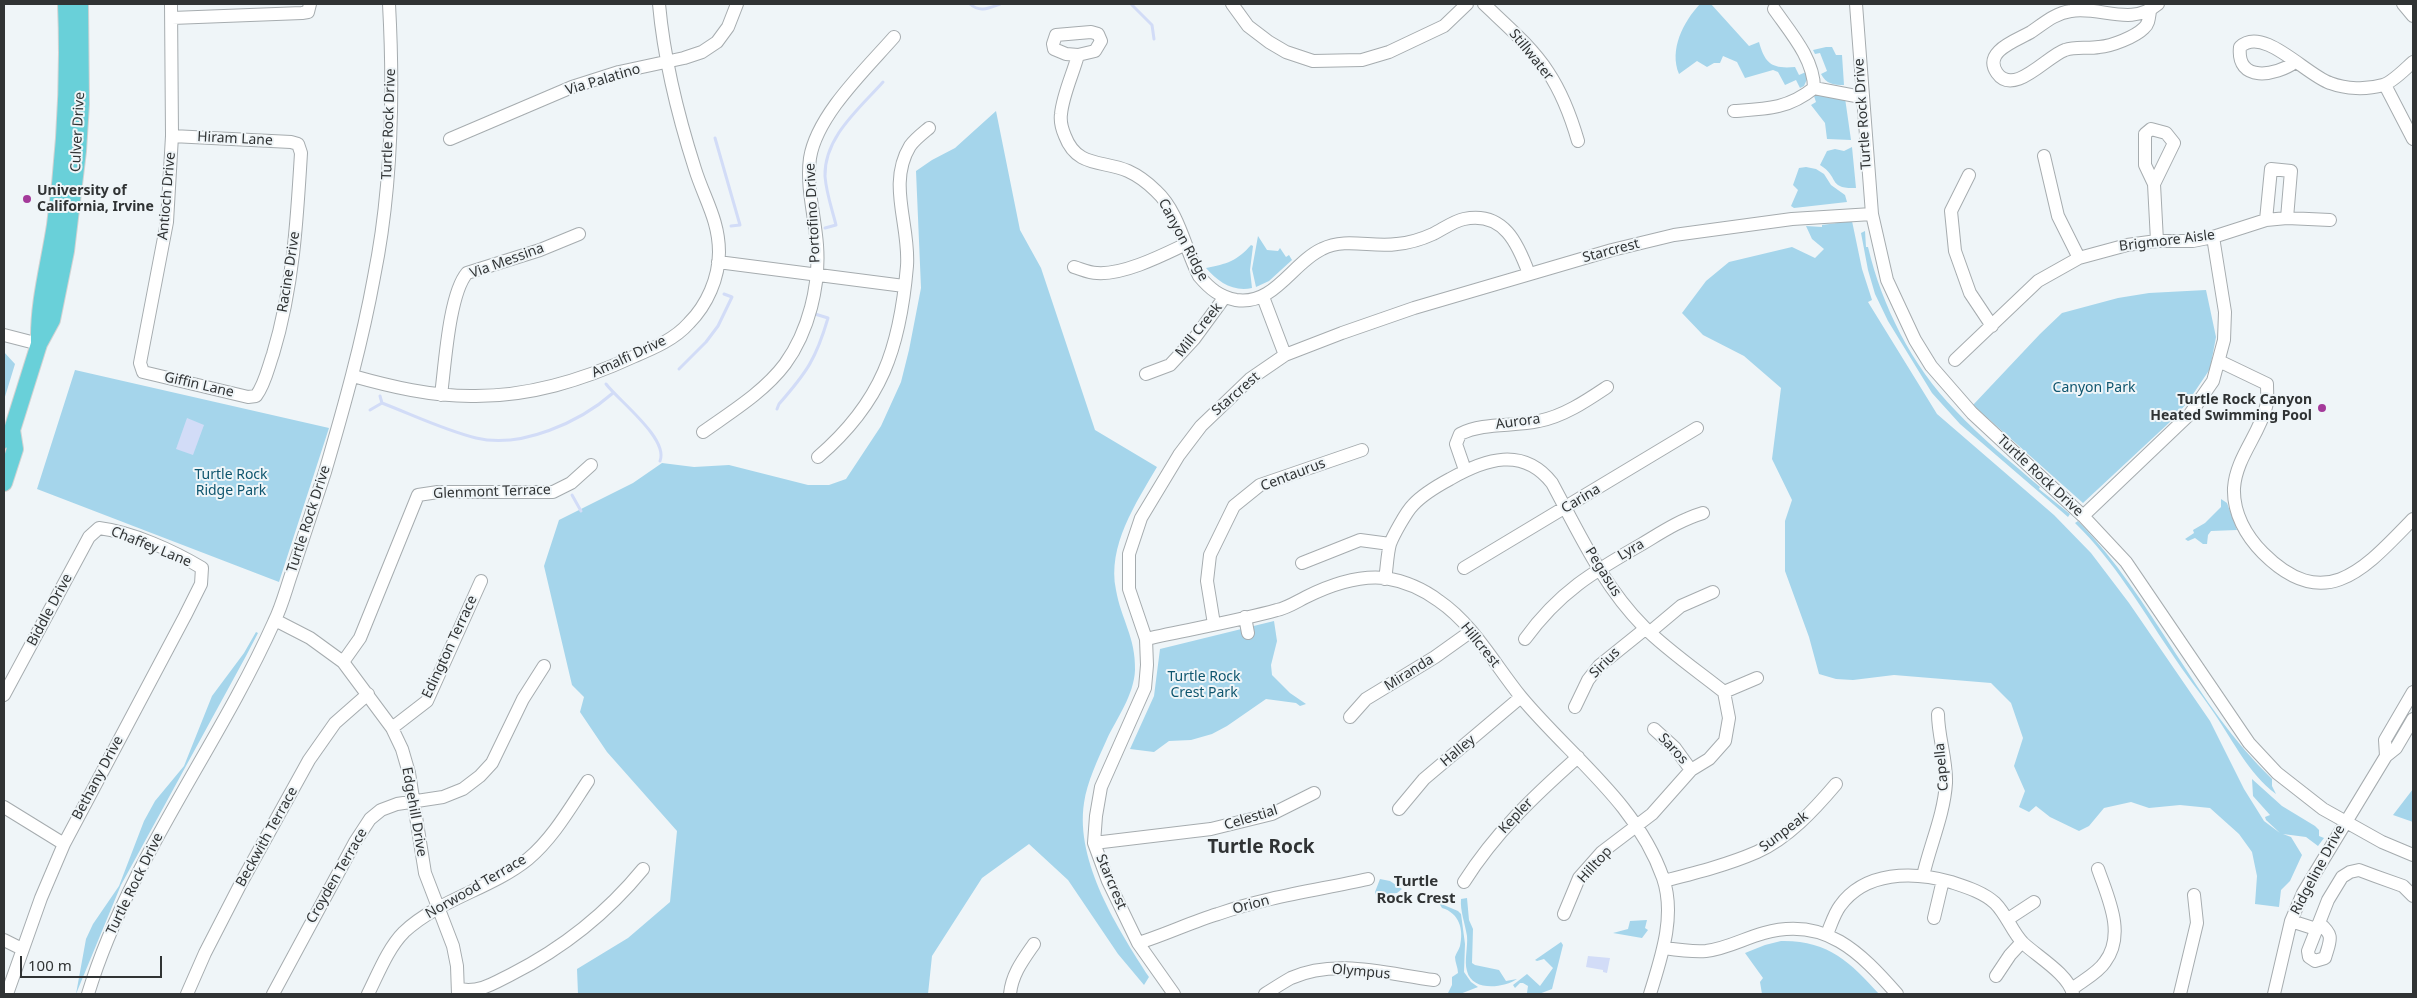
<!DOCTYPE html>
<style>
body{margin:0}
#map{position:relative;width:2417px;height:998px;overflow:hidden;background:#eff5f8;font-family:"Noto Sans",sans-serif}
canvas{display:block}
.frame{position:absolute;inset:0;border:5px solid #303334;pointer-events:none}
.scale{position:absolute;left:20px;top:956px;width:142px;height:22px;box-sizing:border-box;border:2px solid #303334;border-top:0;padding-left:6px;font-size:15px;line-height:18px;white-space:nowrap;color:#303334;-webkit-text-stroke:4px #eff5f8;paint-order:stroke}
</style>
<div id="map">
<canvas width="2417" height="998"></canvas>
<div class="frame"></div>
<div class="scale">100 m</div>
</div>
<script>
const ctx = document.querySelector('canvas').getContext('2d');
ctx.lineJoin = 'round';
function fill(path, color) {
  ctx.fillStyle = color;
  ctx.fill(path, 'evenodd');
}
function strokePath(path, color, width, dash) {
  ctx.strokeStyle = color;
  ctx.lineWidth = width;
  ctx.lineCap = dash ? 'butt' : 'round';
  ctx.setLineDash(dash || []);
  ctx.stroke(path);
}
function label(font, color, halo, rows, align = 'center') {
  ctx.font = font + ' "Noto Sans",sans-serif';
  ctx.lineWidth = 4;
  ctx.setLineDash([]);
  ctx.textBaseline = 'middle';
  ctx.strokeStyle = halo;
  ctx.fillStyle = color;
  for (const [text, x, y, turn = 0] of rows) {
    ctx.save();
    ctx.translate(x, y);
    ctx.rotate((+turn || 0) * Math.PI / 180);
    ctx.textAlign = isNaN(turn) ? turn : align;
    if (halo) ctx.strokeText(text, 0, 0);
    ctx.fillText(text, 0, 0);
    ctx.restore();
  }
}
fill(new Path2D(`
 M1700,4H1711L1749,46L1759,42C1765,64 1772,69 1795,67L1799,75L1806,72L1808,77L1804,86L1800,88L1796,80L1785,85L1778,72L1773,70L1745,78L1737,62L1723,56L1720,63H1714L1707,67L1697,61L1679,74C1669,50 1683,22 1700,4Z
 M1826,47H1832L1836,55H1842L1844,85C1834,85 1826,84 1821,74L1827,71L1820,53L1815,54L1813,50Z
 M1818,94L1832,98H1845L1851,140L1827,139L1825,123L1811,105L1816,102L1814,96Z
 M996,111L1020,230L1041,268L1095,430L1157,467C1136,503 1107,546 1116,590C1121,619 1136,638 1135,670C1134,695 1117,718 1107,739C1098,759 1087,782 1084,803C1075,862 1118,929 1149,977L1144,985L1118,954L1068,880L1029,844L982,878L932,956L928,994H578L577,969L628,938L670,902L677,831L607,752L580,712L584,697L572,685L544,566L559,520L633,483L662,463L694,467L729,465L808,485H829L846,479L881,426L901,382L909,350L921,288L916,171L932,160L955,148Z
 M1852,147L1856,188C1827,189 1840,177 1820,165L1827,151L1835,149L1844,151Z
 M1806,167L1816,169L1824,174L1831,185L1845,195L1847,202L1794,208L1791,206L1798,190L1793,185L1799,168Z
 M1852,221L1862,269L1872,300L1868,302L1937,414L2054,515L2091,553L2129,603L2210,721L2244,789L2264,821L2280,833L2266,820L2265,817L2270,815L2253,796L2252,779L2282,806L2315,826L2319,830V836L2324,838L2318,846L2306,837L2283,834L2291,837L2302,855L2290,881L2281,890L2279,907L2255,904L2257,876L2252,852L2239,834L2210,808L2180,805L2149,808L2131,802L2104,808L2089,826L2079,831L2050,817L2036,806L2029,812L2019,807L2025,791L2014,766L2023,738L2011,703L1991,683L1894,675L1853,680L1836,679L1819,674L1809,637L1785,571V521L1792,500L1772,459L1781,388L1744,356L1703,335L1682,313L1706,281L1729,262L1792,247L1815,258L1824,249L1812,239L1806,226L1822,227V225Z
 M1865,231L1866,247H1868C1882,306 1912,366 1955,410C1981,438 2011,462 2040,487L2039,489L2070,514L2068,517L1960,424L1932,393L1888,321L1875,294L1868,270L1861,233Z
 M1258,236L1267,250L1278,251L1280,248L1286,257L1289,255L1292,260L1269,281L1256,287L1252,269Z
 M1251,245L1253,246L1250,270L1252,288C1233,292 1218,282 1206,268C1227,264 1237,261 1251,245Z
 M2206,290L2216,337L2210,369L2187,403L2171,421L2083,503L1973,405L2040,334L2062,313L2118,298L2149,293Z
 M4,352L15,364L4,400Z
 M75,370L329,428L279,582L37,489Z
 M2221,499L2227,503L2237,530L2211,531L2208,535L2207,544H2203L2195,538L2188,541L2185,539L2194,533L2193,530L2205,523L2221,507Z
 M2078,521C2154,599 2194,704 2272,779V786L2276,794C2248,773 2234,742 2214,713C2200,692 2184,673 2170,651C2140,606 2114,561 2075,523Z
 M1274,621L1277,641L1271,665L1272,675L1290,693L1306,704L1300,706L1296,703L1266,699L1227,726L1212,734L1191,740L1169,741L1154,752L1130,749L1154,696L1160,649Z
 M256,632L258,633L246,656L121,885L76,994L86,939L93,924L119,886L144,821L155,801L184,766L212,696L244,653Z
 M2413,789V822L2393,815Z
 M1380,879L1390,881L1402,889L1397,893L1376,895L1375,892Z
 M1467,898L1469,920L1473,929L1472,963L1475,965L1499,970L1506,981L1517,979C1504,988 1472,992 1467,971C1464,961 1468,947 1467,936C1465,923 1460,911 1461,899Z
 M1439,903L1458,911L1461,914L1465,944L1464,972L1471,982L1478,987L1460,994L1448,993L1452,985V977L1458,973C1458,968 1455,962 1455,957C1456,953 1459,950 1460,946C1464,929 1459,913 1442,908Z
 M1647,920L1645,928L1648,930L1642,938L1613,933L1628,929L1630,921Z
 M1781,941C1828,940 1850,962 1879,994H1762L1760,982L1763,978L1745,953L1765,945Z
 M1561,942L1563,945L1552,989L1539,994L1527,993L1528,986L1523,983H1520L1515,988L1513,985L1527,974L1540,986L1553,968L1544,959L1537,961L1535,960Z`), '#a5d5eb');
fill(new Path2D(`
 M187,418L204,425L193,455L176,449Z
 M1588,956L1610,958L1607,973L1603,972V970L1586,967Z`), '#d2dcf7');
strokePath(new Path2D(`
 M970,4C980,13 989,8 1000,4
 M1131,4L1152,25L1154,39
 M715,138L740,225L731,226
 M825,228L836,225C832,209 826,192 825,176C824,137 860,108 883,82
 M679,369L706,342L718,326L732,297L724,294
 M606,384C619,401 669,439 660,461
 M380,396L382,403C413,415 444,430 476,438C521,449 580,422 613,393
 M777,409L779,404C807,372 816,359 828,318L815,314
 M370,410L382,403
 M572,495L581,511`), '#d2dcf7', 3);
const minor = new Path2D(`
 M171,4L172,136L167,222L140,363L143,372L248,397L256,396C265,384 268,368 273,354C293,288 297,221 301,153L298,144L291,142L172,136
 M1232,4L1248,26L1269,42L1286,52L1313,61L1362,60L1389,52L1444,26L1467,4
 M1484,4C1506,25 1532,47 1548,72C1562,93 1571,117 1578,141
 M1856,4L1872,214L1887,280L1915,340L1931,366L1972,413L2083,516L2126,562L2249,743L2277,773L2323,809L2382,842L2413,855
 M2403,4L2413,16
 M1774,9C1790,32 1814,59 1814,88
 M2150,11C2149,17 2149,24 2144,28C2135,37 2112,46 2099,47C2087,49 2076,46 2065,50C2047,56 2014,97 1997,73C1982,51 2018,40 2031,32C2043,24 2055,13 2071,11C2101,6 2131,27 2158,4
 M172,18L302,13L308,12L310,4
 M1078,55L1066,54L1054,49L1053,44L1056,35L1091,32L1098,34L1101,41L1095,51L1078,55C1073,74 1063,94 1061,114C1060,121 1062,129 1065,136C1077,168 1103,160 1128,171C1139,176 1148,183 1156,191C1179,212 1185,249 1199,276C1210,289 1220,297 1236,300C1274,306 1292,263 1322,249C1346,237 1372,248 1397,244C1409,243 1422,239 1433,234C1443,229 1454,221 1464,219C1504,211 1518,244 1529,274
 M2295,62C2276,76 2236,83 2240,47C2263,25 2306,75 2330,83C2346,89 2366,90 2383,85C2393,82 2405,69 2413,62
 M2385,85L2413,139
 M1734,111C1766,109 1788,109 1814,88L1861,97
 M450,139L572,87L619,72L684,58L702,52L717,42L728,27L737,4
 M2044,156L2058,216L2079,258
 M1969,175L1951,211L1955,251L1970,293L1992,326
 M2154,184L2174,143L2166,133L2151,129L2145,134V165L2154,184L2157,241
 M2266,220L2271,169L2291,171L2287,218
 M718,262L904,286
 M1074,267C1081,269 1089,273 1097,273C1123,275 1161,256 1184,245
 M1263,297L1285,355
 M4,335L39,344
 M1955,360L2038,281L2079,258L2127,245L2157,241H2193L2213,237L2266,220L2287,218L2330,220
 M2219,361L2267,384C2267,392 2268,400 2266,407C2259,435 2236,458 2234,488C2233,513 2246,536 2263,553C2326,616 2366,567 2413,519
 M1146,374L1170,365L1194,339L1224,298
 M353,376C392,387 431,396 471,396C529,397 583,380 635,356C654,348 675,339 689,323C707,305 719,278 719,252C719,220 704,198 695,169C678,116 664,59 659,4
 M441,395C445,365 449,294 467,273L540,250L579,234
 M703,432C731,412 764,392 785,364C809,331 820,285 817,245C815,217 806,186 810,158C817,115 866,69 894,37
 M818,457C882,402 900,348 907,266C910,225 887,184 910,146C915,139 923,133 929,128
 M1465,470L1456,444L1460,434C1484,422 1513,427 1539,421C1564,416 1586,401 1607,387
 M2083,516L2190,414L2213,381L2224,340L2225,312L2213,237
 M1302,563L1360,540L1390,544
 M1464,568L1697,428
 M1385,579C1387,568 1387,555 1390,544C1393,536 1406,512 1413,505C1423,494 1437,486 1450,479C1485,459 1523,446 1552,483C1579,533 1603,586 1644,627C1667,650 1699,672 1724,692L1729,718L1725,741L1709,759L1691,770L1652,814L1602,852L1579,878L1564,914
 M1245,617L1248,633
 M275,620L310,638L343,662L392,728L402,749L409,773L425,873L453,946L457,966L458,994
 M1214,624L1207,581L1210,555L1234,506L1260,485L1362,450
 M1650,632L1681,606L1713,592
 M1146,639C1189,629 1234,622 1277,610C1287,608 1296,602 1306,597C1330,585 1357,575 1385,578C1404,581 1423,589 1439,601C1473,624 1495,665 1521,697C1570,756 1637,803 1663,878C1676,916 1661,958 1650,994
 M1525,639C1559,592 1593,572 1642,544C1662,532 1680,520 1703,513
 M343,662L360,638L418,495L438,492H553L571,483L591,465
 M1724,692L1757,678
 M4,695L89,537L99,528C132,532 174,551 202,568L201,584L185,616L64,844L41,898L7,994
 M1575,707L1588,680L1599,666L1645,629
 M1350,717L1366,699L1435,657L1470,632
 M392,728L427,701L481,581
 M1654,729L1675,748L1691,770
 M2386,756L2385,740L2413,692
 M4,807L64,844
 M1399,809L1424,779L1521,697
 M1094,843L1211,829L1272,814L1314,793
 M1923,876C1930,845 1944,815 1946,783C1947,760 1938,737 1938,714
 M1664,881C1695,873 1727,865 1757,852C1788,838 1814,810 1836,784
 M1464,882C1495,833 1534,796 1578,757
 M1934,918L1943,880
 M2008,919L2034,902
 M2291,921L2316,929
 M2319,923C2335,936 2330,940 2325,958L2315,961L2309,957L2308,951L2328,900L2342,877L2350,872L2359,870L2375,876L2403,886L2413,896
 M1827,934C1831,925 1834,914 1840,906C1865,871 1913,871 1951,882C1966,887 1983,892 1995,903C2007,915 2012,932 2023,943C2038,957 2068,974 2073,994
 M4,940L22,949
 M1138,943C1165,935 1191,922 1218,914C1266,897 1318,890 1368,879
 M1664,948C1678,950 1692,952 1706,951C1726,949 1745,938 1764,933C1825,916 1860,952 1897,994
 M1996,976L2010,955L2022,942
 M459,989C480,993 494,983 512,974C563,948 607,913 643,869
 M2072,989C2082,981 2098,973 2105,962C2126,934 2108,898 2098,869
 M88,994C129,860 217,749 274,622C282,606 286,589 292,572C303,539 314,505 325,472C344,407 362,343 374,277C392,188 394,95 389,4
 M187,994L205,953L241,883L309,760L335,723L368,694
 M273,994L355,842L370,819L381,810L397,804L443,797L463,789L480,776L492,763L523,699L544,666
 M368,994C378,974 388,948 404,932C439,899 491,889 528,859C553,838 570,808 588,781
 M1010,994C1012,974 1023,960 1034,944
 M1174,994L1138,943L1108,881L1094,843L1096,816L1101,787L1145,688L1147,665L1146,639L1129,589V554L1141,518L1179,455L1201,426L1250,379L1285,355L1342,333L1414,308L1612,250L1674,235L1792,219L1872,214
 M1265,994C1273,989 1282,983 1291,978C1336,958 1387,974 1434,980
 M2180,994L2197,923L2194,895
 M2274,994L2291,921L2303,893L2386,756L2396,748L2413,719`);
const major = new Path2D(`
 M39,342C38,303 49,264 55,225C65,152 69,77 66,4
 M4,440L12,430L39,344L52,320L66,251L78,151L81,104L80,4
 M4,483L15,449L12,430`);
strokePath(minor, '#a6acaf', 14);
strokePath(major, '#d1d2d2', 18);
strokePath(minor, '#fff', 12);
strokePath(major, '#69d0d9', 16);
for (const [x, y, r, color] of [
 [27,199,5,"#a43a9a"],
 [2322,408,5,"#a43a9a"]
]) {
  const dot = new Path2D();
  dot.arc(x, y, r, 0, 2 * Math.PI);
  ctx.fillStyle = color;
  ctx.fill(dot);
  strokePath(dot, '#eff5f8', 2);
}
label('14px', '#303334', '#eff5f8', [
 ["Stillwater",1531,55,51],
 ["Via Palatino",603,80,-17],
 ["Turtle Rock Drive",1863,114,-94],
 ["Turtle Rock Drive",389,124,-88],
 ["Culver Drive",78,132,-87],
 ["Hiram Lane",235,139,3],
 ["Antioch Drive",167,196,-85],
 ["Portofino Drive",813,213,-93],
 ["Canyon Ridge",1183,240,62],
 ["Brigmore Aisle",2167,241,-7],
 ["Starcrest",1611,251,-15],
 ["Via Messina",507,261,-20],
 ["Racine Drive",289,272,-81],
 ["Mill Creek",1199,330,-51],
 ["Amalfi Drive",629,357,-25],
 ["Giffin Lane",199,385,13],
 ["Starcrest",1236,394,-41],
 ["Aurora",1518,422,-8],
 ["Centaurus",1293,475,-21],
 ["Turtle Rock Drive",2040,476,43],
 ["Glenmont Terrace",492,492,-2],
 ["Carina",1581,499,-31],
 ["Turtle Rock Drive",309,519,-72],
 ["Chaffey Lane",151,547,22],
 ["Lyra",1631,550,-30],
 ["Pegasus",1603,572,58],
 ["Biddle Drive",50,610,-62],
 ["Hillcrest",1480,645,51],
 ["Edington Terrace",450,647,-65],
 ["Sirius",1605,663,-45],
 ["Miranda",1409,673,-32],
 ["Saros",1673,749,47],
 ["Halley",1458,751,-40],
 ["Capella",1942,767,-95],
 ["Bethany Drive",98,778,-62],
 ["Edgehill Drive",414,812,80],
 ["Kepler",1516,816,-47],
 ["Celestial",1251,818,-17],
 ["Sunpeak",1784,832,-37],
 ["Beckwith Terrace",267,837,-61],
 ["Hilltop",1595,865,-48],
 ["Ridgeline Drive",2318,870,-62],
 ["Croyden Terrace",337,876,-60],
 ["Starcrest",1111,882,67],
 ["Turtle Rock Drive",135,884,-64],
 ["Norwood Terrace",476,887,-30],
 ["Orion",1251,905,-15],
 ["Olympus",1361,972,5]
]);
label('bold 14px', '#303334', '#eff5f8', [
 ["University of",37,191],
 ["California, Irvine",37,207],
 ["Turtle Rock Canyon",2312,400,"right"],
 ["Heated Swimming Pool",2312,416,"right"]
], 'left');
label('14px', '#0e556e', '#eff5f8', [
 ["Canyon Park",2094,388],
 ["Turtle Rock",231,475],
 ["Ridge Park",231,491],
 ["Turtle Rock",1204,677],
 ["Crest Park",1204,693]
]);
label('bold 15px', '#303334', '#eff5f8', [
 ["Turtle",1416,882],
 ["Rock Crest",1416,899]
]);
label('bold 19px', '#303334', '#eff5f8', [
 ["Turtle Rock",1261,848]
]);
</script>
